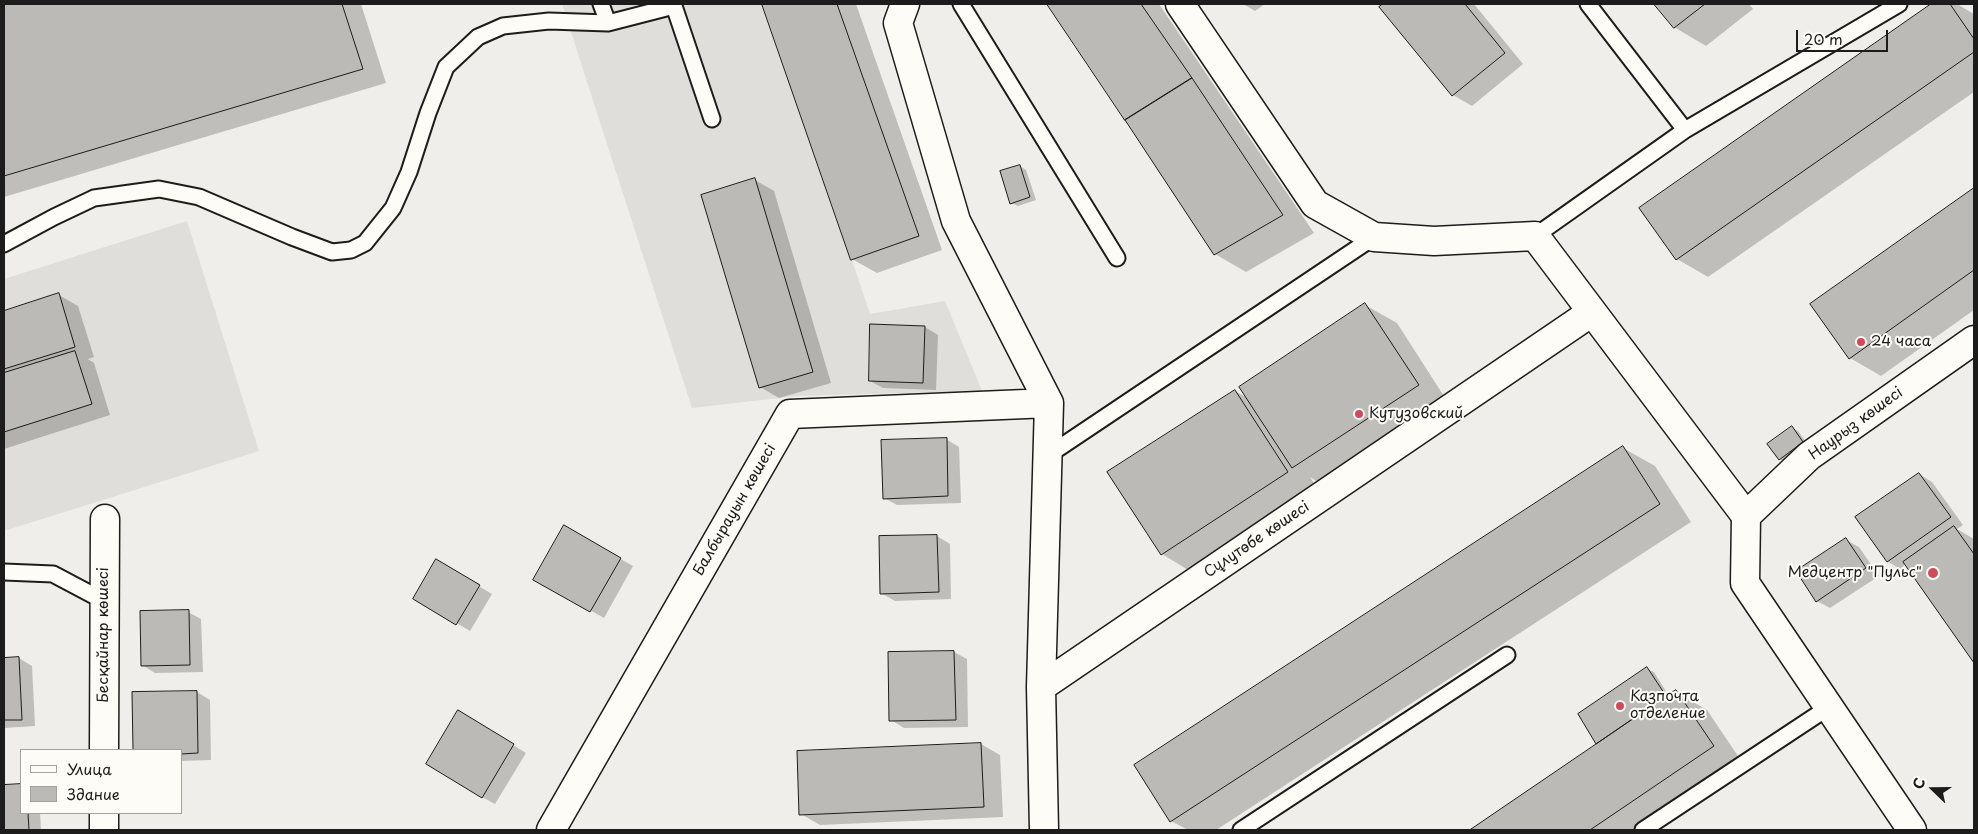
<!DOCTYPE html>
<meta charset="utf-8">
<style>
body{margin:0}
#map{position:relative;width:1978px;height:834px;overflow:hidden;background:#f0eeea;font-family:"Playpen Sans",sans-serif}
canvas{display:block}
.frame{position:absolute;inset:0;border:5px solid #1c1c1c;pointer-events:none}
.legend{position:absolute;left:20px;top:749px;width:162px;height:65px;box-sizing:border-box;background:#fdfcf7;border:1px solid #a3a29f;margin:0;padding:6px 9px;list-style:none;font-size:15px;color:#1c1c1c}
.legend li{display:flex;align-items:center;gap:10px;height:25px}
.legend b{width:25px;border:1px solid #a3a29f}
.north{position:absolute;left:1908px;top:764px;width:50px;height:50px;-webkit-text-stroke:4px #fdfcf7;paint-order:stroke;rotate:292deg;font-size:14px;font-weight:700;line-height:20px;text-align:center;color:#1c1c1c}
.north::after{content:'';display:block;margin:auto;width:18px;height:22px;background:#1c1c1c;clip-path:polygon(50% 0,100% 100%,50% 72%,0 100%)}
.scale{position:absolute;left:1796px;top:30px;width:92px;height:22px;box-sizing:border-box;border:2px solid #1c1c1c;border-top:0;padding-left:6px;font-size:15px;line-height:18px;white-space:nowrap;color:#1c1c1c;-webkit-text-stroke:4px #fdfcf7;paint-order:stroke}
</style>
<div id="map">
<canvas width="1978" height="834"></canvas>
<div class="frame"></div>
<ul class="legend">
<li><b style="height:6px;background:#fdfcf7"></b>Улица</li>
<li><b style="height:14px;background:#bbbab6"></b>Здание</li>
</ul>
<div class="north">С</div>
<div class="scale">20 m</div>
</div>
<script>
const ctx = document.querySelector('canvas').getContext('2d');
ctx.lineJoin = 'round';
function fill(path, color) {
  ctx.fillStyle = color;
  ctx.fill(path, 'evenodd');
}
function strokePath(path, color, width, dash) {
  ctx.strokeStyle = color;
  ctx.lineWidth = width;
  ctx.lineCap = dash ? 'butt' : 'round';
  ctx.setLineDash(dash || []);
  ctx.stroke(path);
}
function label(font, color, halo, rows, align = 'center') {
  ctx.font = font + ' "Playpen Sans",sans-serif';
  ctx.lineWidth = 4;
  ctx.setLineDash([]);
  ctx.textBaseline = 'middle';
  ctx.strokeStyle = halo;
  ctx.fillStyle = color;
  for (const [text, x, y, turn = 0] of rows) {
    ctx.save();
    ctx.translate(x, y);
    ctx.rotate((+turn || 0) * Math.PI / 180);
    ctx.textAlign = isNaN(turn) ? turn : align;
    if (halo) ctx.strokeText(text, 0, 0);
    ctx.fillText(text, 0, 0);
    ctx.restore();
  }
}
fill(new Path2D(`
 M562,4H837L919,236L852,260L870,314L945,301L982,391L797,396L692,408Z
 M187,221L259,451L4,531V279Z`), '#e0deda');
fill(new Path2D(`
 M4,4H361L386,83L4,197Z
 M763,4H856L942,250L877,273L852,259Z
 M1048,4H1159L1314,233L1246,272L1215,254Z
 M1243,4H1265L1255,11Z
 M1385,4H1474L1523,64L1472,106L1453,95L1381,7Z
 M1656,4H1749L1753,9L1706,46L1674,27Z
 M1933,4H1957L1974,14V92L1708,277L1677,259L1641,208Z
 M1020,166L1026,170L1036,200L1018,206L1011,203Z
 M755,180L774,191L831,383L779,398L760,387Z
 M1974,189V310L1881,376L1850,358L1812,304Z
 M59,295L78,306L94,357L88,359L94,363L110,415L4,449V312Z
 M1365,305L1397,323L1449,404L1324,486L1310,477L1319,491L1193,573L1162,554L1109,473L1235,391L1249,399Z
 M925,327L938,335L936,390L883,388L870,381Z
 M1792,428L1798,431L1809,446L1786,463L1780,459Z
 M946,439L959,447L961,503L897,505L884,498Z
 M1623,448L1655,466L1691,522L1216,830H1188L1171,821Z
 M1919,474L1932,482L1963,525L1957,529L1974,539V661L1906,564L1900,569L1887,561Z
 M564,527L633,566L604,618L535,579Z
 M937,536L950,544L951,599L895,601L881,593L880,538Z
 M1846,540L1859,547L1879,576L1830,608L1817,601Z
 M437,561L492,594L470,631L414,598Z
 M188,612L201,619L203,672L155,673L142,665Z
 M954,652L967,659L968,727L904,728L891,720Z
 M19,658L32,666L35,726L4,728V659Z
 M1647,669L1654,672L1669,696L1676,692L1707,710L1744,765L1648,830H1472L1599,744L1596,743Z
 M197,692L210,700L211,760L181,761V750H134L133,694Z
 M471,719L526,753L495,804L482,797Z
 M981,744L1000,755L1003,817L820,825L801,814Z
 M21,785V813H40L41,830H4V786Z`), '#0003');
const building = new Path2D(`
 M4,4H342L363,69L4,176Z
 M762,4H837L919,236L851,260Z
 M1047,4H1141L1192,78L1125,120Z
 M1383,4H1465L1505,53L1452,96L1379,7Z
 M1654,4H1705L1674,28Z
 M1931,4H1950L1974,39V52L1676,260L1639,208Z
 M1192,78L1283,215L1214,255L1125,120Z
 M1020,165L1030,197L1010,204L1000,171Z
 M755,178L813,372L759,388L701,195Z
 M1974,188V270L1849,359L1810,304Z
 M59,293L75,347L4,369V311Z
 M1365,303L1419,385L1292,468L1239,387Z
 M870,324L925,326L923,383L869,381Z
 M75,351L92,404L4,432V373Z
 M1235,390L1288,472L1161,555L1107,472Z
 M1792,426L1803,442L1779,460L1767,444Z
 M947,438L948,496L883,499L881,440Z
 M1623,446L1660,504L1170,822L1134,765Z
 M1919,473L1951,517L1887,562L1855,517Z
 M564,525L621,558L590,612L533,580Z
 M1954,526L1974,554V663L1903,562Z
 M937,535L939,592L880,594L879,536Z
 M1846,538L1866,568L1816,602L1796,571Z
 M436,559L480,585L456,625L413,599Z
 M189,610L190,665L141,666L140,611Z
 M954,651L956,720L889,721L888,652Z
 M19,657L22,720H4V658Z
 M1647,667L1666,696L1596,744L1578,714Z
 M1676,690L1714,746L1590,830H1470Z
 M197,691L198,753L181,754V750H133L132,692Z
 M458,710L514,744L482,798L426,764Z
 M981,743L984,807L799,815L797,751Z
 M21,784V813H28L29,830H4V785Z`);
fill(building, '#bbbab6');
strokePath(building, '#1c1c1c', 1);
const service = new Path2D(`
 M601,4L608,23L674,6L712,119
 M961,4L1117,258
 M1685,130L1899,4
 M1535,236L1685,130L1588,4
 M4,244L54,217L94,198L159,189L199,197L292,237L332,252L351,250L365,243L393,208L409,172L428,113L446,67L478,37L503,26L549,21L608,23
 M1047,456L1374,237
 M4,572L53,574L104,601
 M1241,830L1507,655
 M1643,830L1829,707`);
const minor = new Path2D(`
 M905,4L898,23L956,221L1049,403L1041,687
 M1180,4L1315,204L1374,237L1434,241L1535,236L1746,516
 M104,750L105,519
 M104,830V813
 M551,830L790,414L1049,403
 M1044,830L1041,687L1592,312`);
const tertiary = new Path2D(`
 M1912,830L1745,583L1746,516L1809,456L1974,340`);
strokePath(service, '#1c1c1c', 19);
strokePath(minor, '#1c1c1c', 31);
strokePath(tertiary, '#1c1c1c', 31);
strokePath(service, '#fdfcf7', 15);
strokePath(minor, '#fdfcf7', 28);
strokePath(tertiary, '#fdfcf7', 28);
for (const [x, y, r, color] of [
 [1861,342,5,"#d1495b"],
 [1359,414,5,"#d1495b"],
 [1933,573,6,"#d1495b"],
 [1620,706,5,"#d1495b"]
]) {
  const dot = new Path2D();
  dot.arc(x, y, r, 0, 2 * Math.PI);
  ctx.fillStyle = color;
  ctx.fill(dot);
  strokePath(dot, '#fdfcf7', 2);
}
label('15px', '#1c1c1c', '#fdfcf7', [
 ["24 часа",1871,342],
 ["Кутузовский",1369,414],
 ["Медцентр \"Пульс\"",1922,573,"right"],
 ["Казпочта",1630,697],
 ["отделение",1630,714]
], 'left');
label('15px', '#1c1c1c', '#fdfcf7', [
 ["Наурыз көшесі",1856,424,-36],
 ["Балбырауын көшесі",735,510,-60],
 ["Сұлутөбе көшесі",1257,540,-34],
 ["Бесқайнар көшесі",104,635,-90]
]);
</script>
